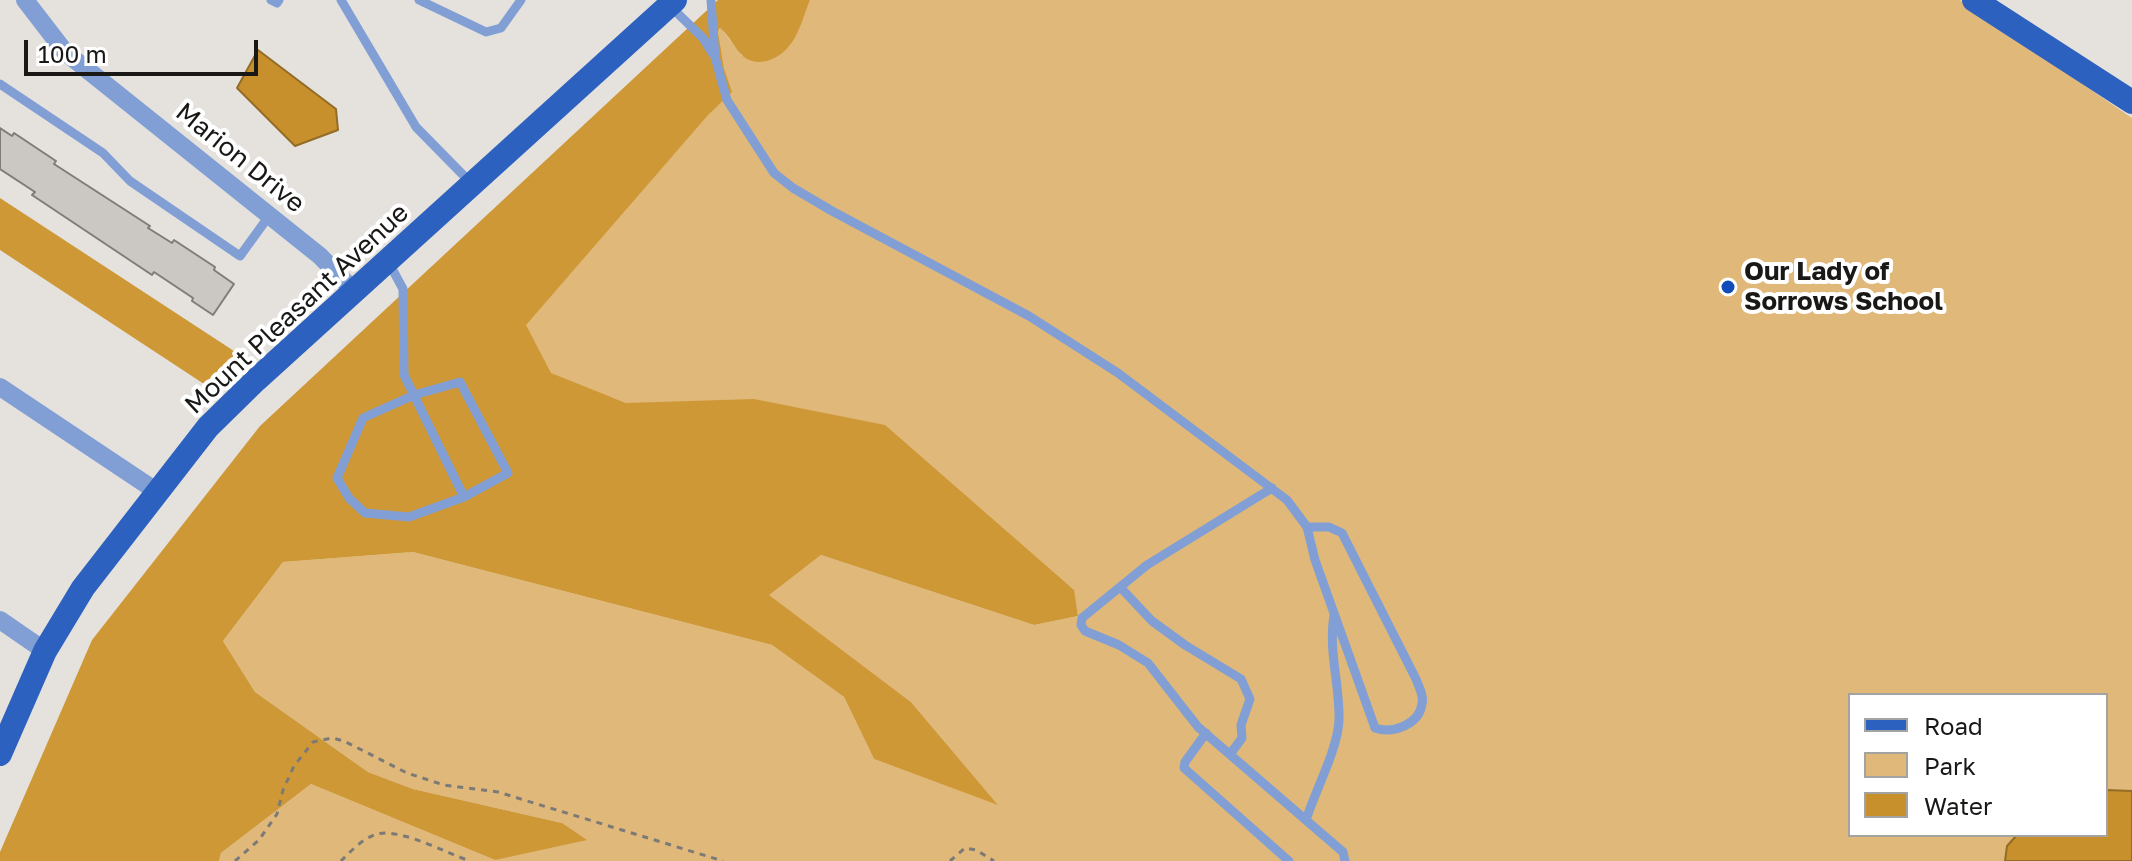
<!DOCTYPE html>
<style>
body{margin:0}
#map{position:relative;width:2132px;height:861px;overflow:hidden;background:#e5e2dd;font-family:"Golos Text",sans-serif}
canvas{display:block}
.legend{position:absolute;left:1848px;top:693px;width:260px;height:144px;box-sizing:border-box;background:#fff;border:2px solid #a3a3a2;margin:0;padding:10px 14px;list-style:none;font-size:24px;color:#191817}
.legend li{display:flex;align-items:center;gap:16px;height:40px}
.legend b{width:40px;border:2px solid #a3a3a2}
.scale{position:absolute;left:24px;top:40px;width:234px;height:36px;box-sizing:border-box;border:4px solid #191817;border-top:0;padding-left:10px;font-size:24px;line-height:28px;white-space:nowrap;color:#191817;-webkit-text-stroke:6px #fff;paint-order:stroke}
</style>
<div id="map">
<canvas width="2132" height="861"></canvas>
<ul class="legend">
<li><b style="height:10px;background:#2d61c0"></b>Road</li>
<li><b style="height:22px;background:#e0b879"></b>Park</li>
<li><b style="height:22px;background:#c7902c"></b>Water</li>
</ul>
<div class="scale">100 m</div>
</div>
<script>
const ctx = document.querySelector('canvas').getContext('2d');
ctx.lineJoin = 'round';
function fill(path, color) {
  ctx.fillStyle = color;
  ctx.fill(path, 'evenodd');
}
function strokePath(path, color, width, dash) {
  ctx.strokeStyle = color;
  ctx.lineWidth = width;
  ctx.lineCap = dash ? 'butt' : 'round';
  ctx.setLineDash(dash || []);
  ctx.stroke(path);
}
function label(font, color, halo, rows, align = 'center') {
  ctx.font = font + ' "Golos Text",sans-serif';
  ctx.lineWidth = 8;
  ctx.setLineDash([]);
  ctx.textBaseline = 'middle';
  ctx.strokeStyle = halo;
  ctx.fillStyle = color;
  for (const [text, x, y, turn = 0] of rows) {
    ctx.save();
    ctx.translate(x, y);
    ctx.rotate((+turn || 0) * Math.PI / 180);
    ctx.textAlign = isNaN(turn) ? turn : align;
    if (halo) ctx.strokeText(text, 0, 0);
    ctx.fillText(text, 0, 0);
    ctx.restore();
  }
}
fill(new Path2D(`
 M801,0H1960L2132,118V861H219L221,853L311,784L495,860L562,823L413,789L368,772L255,692L223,641L283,562L413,552L772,645L844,697L874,759L997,804L911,702L768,595L821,555L1034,625L1078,616L1073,589L611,397L572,403L510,336L722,66L718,32L721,28L742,56ZM1850,695H2106V835H1850Z`), '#e0b879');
fill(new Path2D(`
 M718,0H810C804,14 799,35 789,46C779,59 759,68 744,57C735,50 730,36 720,28L718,32L724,69L732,92L708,115L526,325L551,373L626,403L754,399L885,425L1074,590L1078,616L1034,625L821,555L769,595L911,702L998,805L874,759L844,697L772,645L413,552L283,562L223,641L255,692L368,772L413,789L562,823L587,840L495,860L311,784L221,853L219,861H0V852L92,640L260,426Z
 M0,198L237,353L204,384L0,250Z`), '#cf9836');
const water = new Path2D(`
 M258,50L336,109L338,130L295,146L237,88Z
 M2106,790L2132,791V861H2005L2007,846L2017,835H2106Z`);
fill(water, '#c7902c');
strokePath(water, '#936c26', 2);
const building = new Path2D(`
 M0,128L12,136L14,133L56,161L54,164L150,226L148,228L172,243L174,240L215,267L214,270L234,284L213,315L192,301L193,298L154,272L152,275L32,195L35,192L0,169Z`);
fill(building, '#cbc8c4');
strokePath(building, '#7f7d78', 2);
strokePath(new Path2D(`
 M235,861L259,840L277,814L283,790L294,766L313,742L332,738L344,741L407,773L444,785L498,792L723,861
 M341,861C351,851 363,838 377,834C401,828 446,853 470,861
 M950,861L965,848L976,850L994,861`), '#7c7a77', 3, [6, 6]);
strokePath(new Path2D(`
 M271,0L277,3L279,0
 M341,0L416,127L470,182
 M419,0L486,32L501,28L521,0
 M711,0L715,57L727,100L774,173L793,188L832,211L1029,316L1118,373L1287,500L1307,527L1315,560L1375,728C1392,734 1419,725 1422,704C1424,696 1419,687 1416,679L1342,533L1329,527H1307
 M670,6L703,38L713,54
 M0,84L103,153L130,181L240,256L269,216
 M389,263L403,289L404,375L464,497L409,517L365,513L349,498L337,478L363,418L414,395L460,382L508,473L464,497
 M1120,587L1082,618L1081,625L1085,631L1119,645L1148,663L1198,727L1343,852L1345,861
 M1206,733L1185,762L1184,768L1289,861
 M1231,753L1242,738L1241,725L1250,699L1241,679L1185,645L1152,621L1120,587L1147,565L1272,488
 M1306,820C1315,791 1338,749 1339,720C1340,685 1328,651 1334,615`), '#819fd4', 9);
strokePath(new Path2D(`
 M25,0L65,52L320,256L354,291
 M0,387L156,491
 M0,620L45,651`), '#819fd4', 18);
strokePath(new Path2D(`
 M1974,0L2132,102
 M0,754L45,651L83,588L208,427L256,380L675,0`), '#2d61c0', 24);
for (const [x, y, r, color] of [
 [1728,287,8,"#104cb8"]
]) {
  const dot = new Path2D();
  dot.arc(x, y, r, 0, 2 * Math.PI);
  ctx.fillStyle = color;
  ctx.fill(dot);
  strokePath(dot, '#fff', 3);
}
label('26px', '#191817', '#fff', [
 ["Marion Drive",240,158,39],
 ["Mount Pleasant Avenue",297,309,-43]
]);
label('bold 26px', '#191817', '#fff', [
 ["Our Lady of",1744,272],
 ["Sorrows School",1744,302]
], 'left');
</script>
